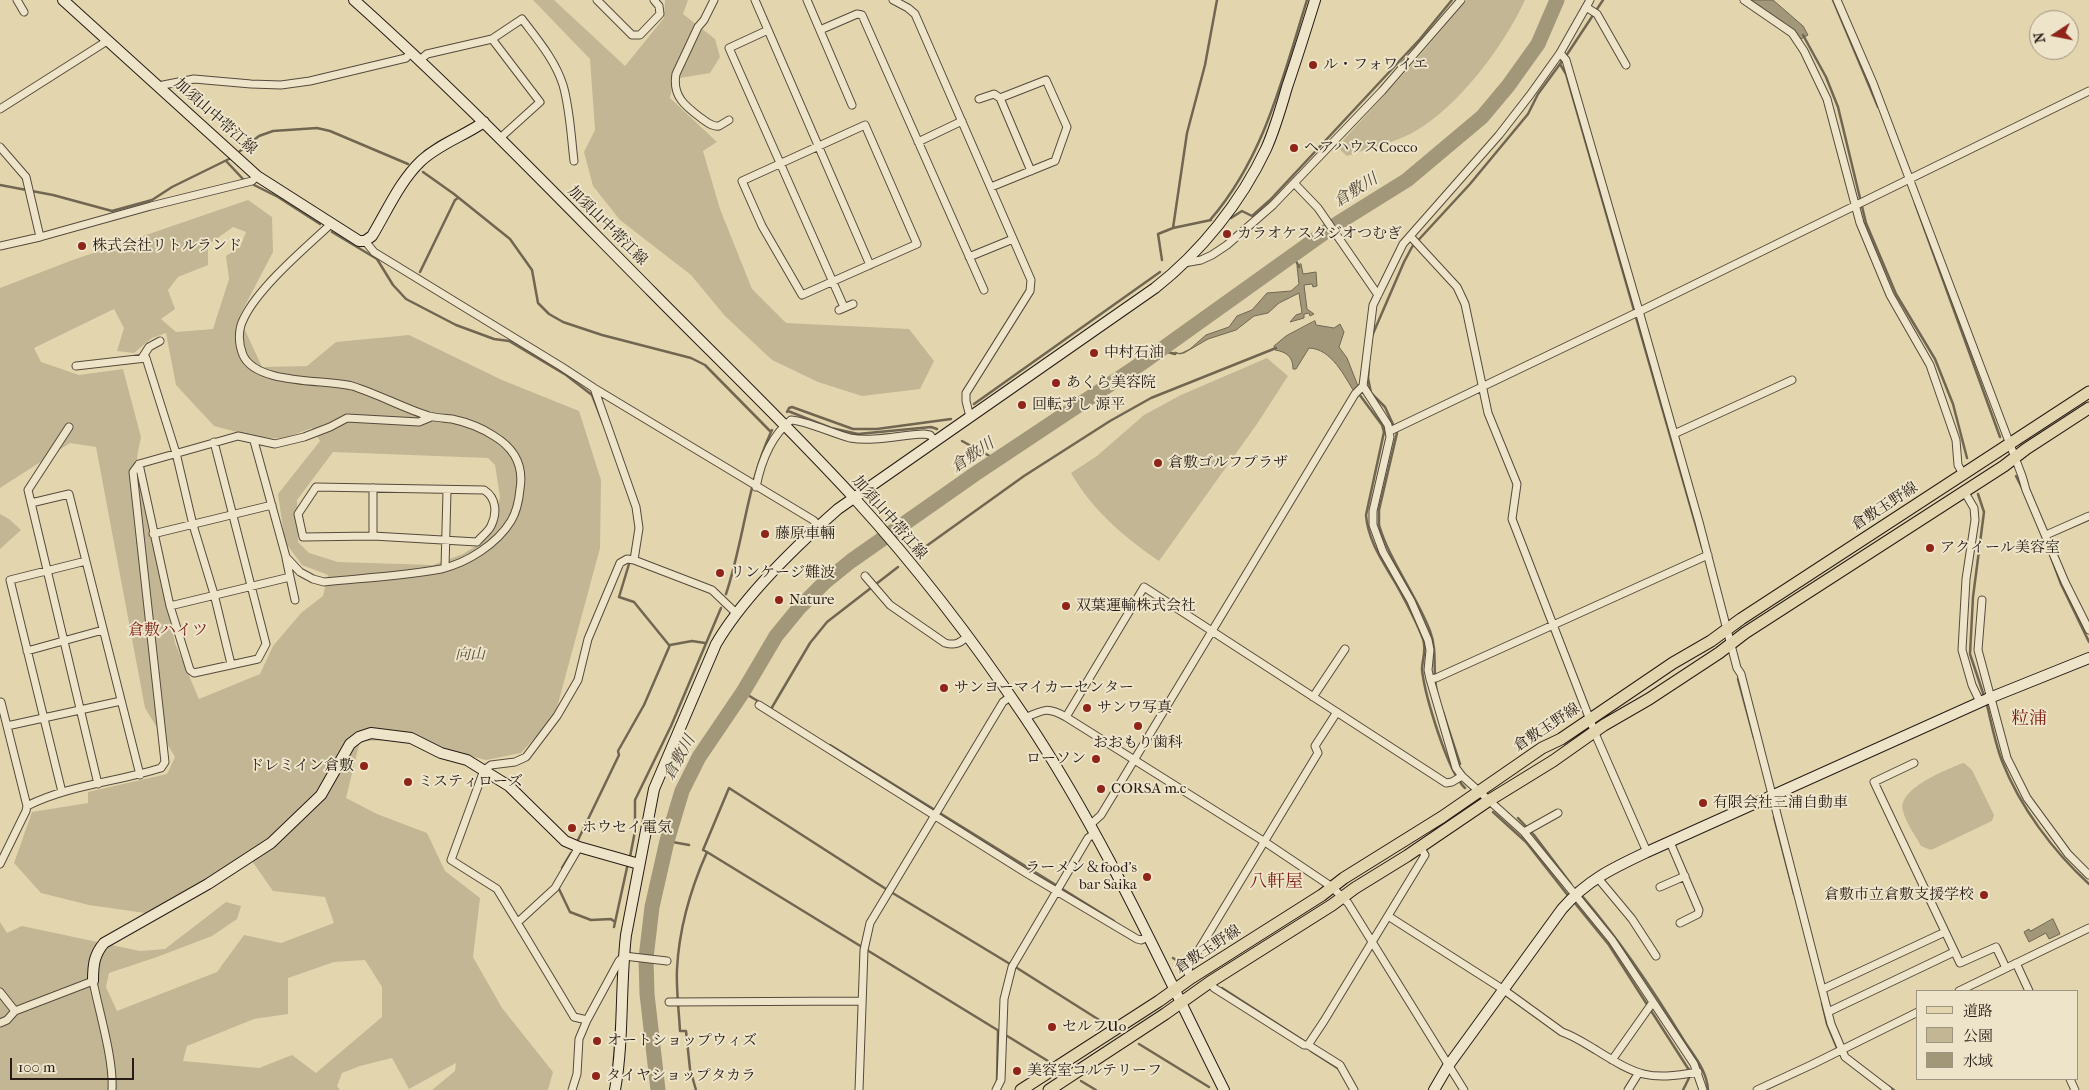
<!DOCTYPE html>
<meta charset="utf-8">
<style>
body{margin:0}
#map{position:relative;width:2089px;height:1090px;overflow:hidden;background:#e3d6ae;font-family:"IM FELL French Canon","Noto Serif JP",serif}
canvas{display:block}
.legend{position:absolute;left:1916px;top:990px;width:162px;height:90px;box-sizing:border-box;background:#ede4ca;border:1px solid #9e9482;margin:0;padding:6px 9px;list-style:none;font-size:15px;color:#271c16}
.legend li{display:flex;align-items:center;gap:10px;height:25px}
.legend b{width:25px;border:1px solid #9e9482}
.north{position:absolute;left:2029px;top:10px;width:50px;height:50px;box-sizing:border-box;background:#ede4ca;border:1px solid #9e9482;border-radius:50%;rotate:259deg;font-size:14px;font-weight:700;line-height:20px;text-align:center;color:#271c16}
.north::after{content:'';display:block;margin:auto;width:18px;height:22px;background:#8f2418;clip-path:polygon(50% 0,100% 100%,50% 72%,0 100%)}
.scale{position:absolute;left:10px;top:1058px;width:124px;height:22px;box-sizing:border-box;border:2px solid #271c16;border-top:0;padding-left:6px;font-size:15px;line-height:18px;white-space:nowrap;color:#271c16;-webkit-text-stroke:4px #ede4ca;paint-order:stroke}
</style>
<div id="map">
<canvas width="2089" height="1090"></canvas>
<ul class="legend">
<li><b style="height:6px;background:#e3d6ae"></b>道路</li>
<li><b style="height:14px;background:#c3b694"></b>公園</li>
<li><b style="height:14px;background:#a3977a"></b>水域</li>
</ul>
<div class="north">N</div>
<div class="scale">100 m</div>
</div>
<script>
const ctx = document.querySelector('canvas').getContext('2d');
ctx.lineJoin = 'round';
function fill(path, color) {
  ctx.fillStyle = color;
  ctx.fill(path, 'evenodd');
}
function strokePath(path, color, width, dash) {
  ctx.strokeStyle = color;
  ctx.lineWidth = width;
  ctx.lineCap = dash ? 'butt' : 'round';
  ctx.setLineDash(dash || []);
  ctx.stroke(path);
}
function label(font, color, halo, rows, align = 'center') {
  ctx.font = font + ' "IM FELL French Canon","Noto Serif JP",serif';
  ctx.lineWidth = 4;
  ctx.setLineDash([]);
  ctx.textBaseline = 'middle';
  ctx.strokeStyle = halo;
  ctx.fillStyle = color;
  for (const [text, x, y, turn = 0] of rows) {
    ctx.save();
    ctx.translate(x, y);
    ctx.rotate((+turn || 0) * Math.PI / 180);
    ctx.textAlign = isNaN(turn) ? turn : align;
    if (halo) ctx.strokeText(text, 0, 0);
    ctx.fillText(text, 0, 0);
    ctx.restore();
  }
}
fill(new Path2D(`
 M533,0H554L625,66L664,18L665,0H688L683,14L715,39L720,57L710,73L674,79L670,98L717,142L703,151L720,209L752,289L786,323L909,329L934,361L920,389L862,396L818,382L772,360L725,316L691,275L620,220L593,186L584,152L595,130L590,59Z
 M1467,0H1525C1504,46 1457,109 1412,133C1392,144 1368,148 1347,156L1337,147L1410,67Z
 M248,200L272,217L273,252L239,317L262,367L307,366L336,342L409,335L502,380L579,411L601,480L600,548L555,715L521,753L486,760L409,740L360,741L346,798L377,814L427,833L445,871L480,898L473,957L502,1008L553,1072L548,1090H432L455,1071L456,1063L409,1089L392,1058L360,1066L342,1073L337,1086L340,1090H0V922L7,933L22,926L140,951L165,949L226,902L241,906L237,919L212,936L157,957L109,973L106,987L117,1011L217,972L244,935L281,943L334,923L325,897L273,891L252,861L145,913L89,905L41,893L14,863L32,812L88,803V792L167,774L175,757L145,708L96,447L70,443L0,488V288L70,261ZM233,227L246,232L240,247L226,256L229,279L213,329L176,332L161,319L175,309L168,290L178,277L208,265V245ZM114,309L124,328L117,351L134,353L152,338L166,333L176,385L214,426L252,436L282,439L312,428L320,441L278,494L285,542L302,565L328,575L323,596L301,613L273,646L260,674L199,699L175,643L138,475L137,457L141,437L123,369L79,375L41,362L34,348ZM333,452L488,458L495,465L500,497L494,523L482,542L463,554L433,565L338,562L309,553L298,542L297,500ZM365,960L382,987V1017L316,1073L292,1055L259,1068L183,1061L187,1046L254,1019L288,1014V978L334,962Z
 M1267,358L1288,376L1257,424L1159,561C1124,537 1093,511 1071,473L1097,456L1144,415L1181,395Z
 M0,514L9,519L21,530L0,549Z
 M1964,763L1972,770L1994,815L1992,821L1931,850L1921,846C1915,835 1906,823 1903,811C1897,789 1944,771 1960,764Z`), '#c3b694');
const water = new Path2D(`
 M1751,0H1773L1803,26L1808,35L1801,39Z
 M1301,264L1303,274L1316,272L1317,286L1313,287L1312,284L1304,285L1307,309L1314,314L1310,316L1309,313L1304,314V318L1290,322L1296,315L1302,313L1299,293L1279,303L1268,313L1254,316L1236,330L1208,339L1184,353L1172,354L1175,352L1180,354L1190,349L1206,335L1229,327L1237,316L1252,310L1267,293L1291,291L1299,284L1297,266Z
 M1315,321L1316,325L1334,328L1340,324L1344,332L1339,347L1347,358L1358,386L1355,393C1344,376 1332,349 1309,348L1296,369H1293C1293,357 1287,352 1275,350L1274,346L1286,336Z
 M2053,919L2060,934L2049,939L2046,933L2029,942L2024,932L2029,929L2030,931Z`);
fill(water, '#a3977a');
strokePath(water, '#716652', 1);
strokePath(new Path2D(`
 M1833,0L1878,107
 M1803,35L1826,77L1838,107L1866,223L1896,294L1935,359L1953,404L1967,458
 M1560,64L1566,74L1702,547
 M240,151L259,136L273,131L317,128L330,131L408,164
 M227,162L243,179
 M423,172L454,194L510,239L532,270L538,303L549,314L563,322L602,335L691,358L705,365L771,432L772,430
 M0,185L53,195L112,211L152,200L172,187L231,158
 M254,185L278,197L320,224
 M1915,203L2000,437
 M1231,218L1242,211L1252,216L1270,200L1420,39L1452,0
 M1210,220C1264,158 1283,77 1307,0
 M1173,228L1187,133L1205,65L1217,0
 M332,232L377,259L393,285L406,299L456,325L494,339L509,341L566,375L592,395L603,423
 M1293,255L1299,267
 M1162,260L1158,234L1173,228L1211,220
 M420,272L455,200L458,198
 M1372,336L1404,262L1412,247L1470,184L1528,114L1538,94L1568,53L1603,0
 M1160,350L1175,354
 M1369,364L1368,378L1371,393L1385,407L1397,433L1379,510V525C1390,562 1416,594 1430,631C1438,652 1432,671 1437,692
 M1359,394L1382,425L1384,432L1366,515C1368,541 1383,562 1396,584C1406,602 1416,621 1423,639C1427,650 1422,659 1422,670C1425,695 1447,771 1465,788
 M974,404L1160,272
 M788,411L831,428L858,434L931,427L937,429
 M787,412L789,408L792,407L853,429H877L951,419
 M962,441L997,460
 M2016,476L2023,490
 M1978,494L1984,512L1973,597L1970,654L1984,696
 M918,552L1024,476L1110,421L1151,398L1276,348
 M2051,557L2061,584L2089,642
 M629,564L619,597L634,602L669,645
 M726,594C744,540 747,484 771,432
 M1738,679L1754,738
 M743,692L761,703
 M1986,701C1991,721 1995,743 2002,761C2020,807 2053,851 2089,884
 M771,709L810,643L827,622L898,567
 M1443,712L1460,764
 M830,745L1114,921
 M1493,812L1526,842L1570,898
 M1774,817L1794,894
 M1518,818L1534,835L1571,884
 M578,840L619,755L618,751L644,705L670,645L692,641L705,643
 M667,841L689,845
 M707,852L1048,1061
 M630,857L635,831V800L671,726L721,608
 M562,868L571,853
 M559,889L570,912L591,920L611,919L615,922
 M1583,897C1621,942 1652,988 1683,1039C1693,1055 1707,1070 1708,1090
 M1574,902L1609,945L1689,1070V1078L1683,1090
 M614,927L628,863
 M1173,958L1186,966
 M1017,968L1104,1023
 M1222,988L1304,1041
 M1822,1003L1827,1024L1837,1048
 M1139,1044L1209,1087
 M1311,1051L1339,1069
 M1348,1074L1354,1084
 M997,1081L998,1031
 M1081,1081L1096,1090
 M1888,1086L1894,1090
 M696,1090L690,1069L686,1031H680C679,1011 676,989 677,969C679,930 691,888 707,852L703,850L729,788L886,889L1010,964`), '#716652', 2.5);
strokePath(new Path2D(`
 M658,1090L647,994L646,958L652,907L667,841L682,791L699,757L743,692L776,636L799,608L825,582L851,561L975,474L1145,361L1338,223L1407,180L1482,117L1508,86L1538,44L1557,0`), '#a3977a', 15);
const street = new Path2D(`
 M17,0L24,12
 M597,0L632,35H640L660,14L659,6L654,0
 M714,0L704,20L698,27L676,74C672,96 685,106 701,118C707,122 712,127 719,126L729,120
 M755,0L870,265
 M807,0L852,105
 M893,0L908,8L915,14L1031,280L1030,291L966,393V401L970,417
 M1590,0L1560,53L1530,95L1499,135L1403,244L1373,305L1363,386L1388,425L1390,437L1373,511V525L1383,552L1411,601L1428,640L1430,650L1428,670L1430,679L1456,768L1462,776L1524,832L1612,940L1694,1064L1703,1090
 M1744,0L1792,33L1804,51L1827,99L1860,223L1890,295L1930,365L1956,440L1958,465L1963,474
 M1837,0L1873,83L2022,476L2026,490L2065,582L2089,630
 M1586,7L1597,14L1626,65
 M768,30L729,48L844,307
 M820,30L857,14L862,15L984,290
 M492,39L522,19C537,39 555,60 563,85C570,109 571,136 574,161
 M1560,53L1566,60L1639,311L1699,522L1737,668L1741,674L1831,1024L1845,1057L1888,1090
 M420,60L427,54L492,39L540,102L499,139
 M158,86L194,79L251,84L281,85L310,81L406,58L411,52
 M979,99L994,94L1000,98L1031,171
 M0,109L107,41
 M865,125L917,244L802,295L762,226L742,181Z
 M918,142L962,121
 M0,147L26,177L40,237
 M1295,184L1318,208L1378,295
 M991,187L1055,161L1067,127L1046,80L1000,98
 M1410,236L1457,287L1465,304L1488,413L1517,484L1512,519L1597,738L1647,852
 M365,241L374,252L562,367L594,388L813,520L819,526
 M0,246L40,237L151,206L252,181L257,176
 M969,257L1013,239
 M1184,263L1201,260L1212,255L1227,245L1273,205L1382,91L1461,0
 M839,310L853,304
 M142,358L149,347L160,341
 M76,366L146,358L176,453L193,525L214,594L231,664
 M594,388L636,507L639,528L634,560
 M69,427L28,490L98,784
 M1390,431L1634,314L2089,91
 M1674,434L1792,380
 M254,441L286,557L300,572L313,579L324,582C363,578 403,576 441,569C467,563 497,544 511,521C517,511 519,500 520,489C524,465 514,448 494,436C482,428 466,422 452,419C444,418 437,418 429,416C403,408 378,394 352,386C325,379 256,385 243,355C238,343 238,329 244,318C259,287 305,248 331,224
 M139,464L170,606L190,670L194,673L258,659L266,644L214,442
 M316,487L484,490C497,498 497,514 491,526C488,532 481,537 477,542L373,536L303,537L298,514Z
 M756,487C761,462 771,436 791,420C804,420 834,434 850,438C874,442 900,435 924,434L930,435L935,441
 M1964,491L1974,508L1975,520L1966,579L1962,650L1972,685L1980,702
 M31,503L69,494L140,775
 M153,534L272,505
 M2046,535L2089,516
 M373,536V488
 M286,558L290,577
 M445,568L447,491
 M865,576L890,605L945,643C955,646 960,643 968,636
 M1982,600L1978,650L2007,758L2027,798L2068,854L2089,875
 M170,606L290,577L295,600
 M27,651L103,630
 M1430,679L1436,678L1708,555
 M1313,697L1345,649
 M1,702L27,806
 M759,705L1026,873L1137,939L1141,940L1148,937
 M1066,717L1144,587L1446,783L1452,782L1462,776
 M1025,718C1044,709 1048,707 1066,717L1265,842L1332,887L1348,903L1464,1090
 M7,726L121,701
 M1914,763L1874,782L1960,963L1996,947L2006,968
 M62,792L10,580L86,561
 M1090,825L1101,815L1355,394L1363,386
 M1524,832L1558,813
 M1670,842L1699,910L1698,914L1680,923
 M0,864L26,811L27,806C69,785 116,782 161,768L165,762L133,472L139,464L238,436L275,444L304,437L330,427L347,418L419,422L431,417
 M1597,877L1632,919L1656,956
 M1660,887L1685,876
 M1388,916L1504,990L1562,1032C1574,1036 1584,1043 1596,1050C1638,1076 1648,1081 1698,1072
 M518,922L555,888L579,847
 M2016,963L2029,991
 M1188,973L1189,966L1318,753L1315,746L1337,712
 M1210,982L1214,988L1304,1045H1308L1340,1065L1354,1090
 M1823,989L1945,932
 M1959,991L2089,928
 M0,992L15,1011
 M669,1002L862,1001
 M1828,1012L1954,952
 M587,1020L574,1017L497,889L451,860L484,770L491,765L515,762L526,757L557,716L578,680L588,639L620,563L627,559L634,560L712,590L736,613
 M0,1023L7,1020L15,1011L93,981C99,1012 114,1060 112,1090
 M1308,1045L1324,1021L1425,855L1420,847
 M1612,1060L1653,1002
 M2070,1079L2075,1090
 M572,1090L577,1074L579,1039L587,1020L619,961L624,956L667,961
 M859,1090L864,950L870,923L1003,702L1010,697
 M996,1090L1001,1080L1004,999L1012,967L1088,838L1095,833
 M1628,1090L1638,1074
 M1757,1090L1811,1065L1918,1012`);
const secondary = new Path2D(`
 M63,0L257,176L359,241H365L372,236C387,211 400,181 421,161C439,144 464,136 484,122
 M354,0C458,93 554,193 652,292C720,361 790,428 855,499C917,567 973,640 1024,716C1103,834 1161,964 1224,1090
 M93,981C93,965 94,955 104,943L208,884L271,843L321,795L350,744L359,737L371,733L411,738L441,753L467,760L509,786L565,841L579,847L639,864
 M615,1090C624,1039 620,987 626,935L654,789L716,644C744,596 796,546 838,509L1155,288C1201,252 1241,202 1266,149C1275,129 1281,108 1287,87C1297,58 1306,29 1315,0
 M1434,1090L1448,1066L1562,909C1587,880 1613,868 1647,852L1987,699L2089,658`);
const primary = new Path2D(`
 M1021,1090L1159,1001L1191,978L1322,895L1344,878L1442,817L1542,748L1561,739L1673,663L1711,641L1741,619L2089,392
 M1049,1090L1165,1014L1210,982L1332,905L1355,888L1407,856L1488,801L1553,761L1604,725L1649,699L1719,653L1745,633L2004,466L2026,449L2089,408`);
strokePath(street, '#564a3c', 9);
strokePath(secondary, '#271c16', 12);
strokePath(primary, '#271c16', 13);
strokePath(street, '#ede4ca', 7);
strokePath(secondary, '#ede4ca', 10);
strokePath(primary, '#e3d6ae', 11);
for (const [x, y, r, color] of [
 [1313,65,5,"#8f2418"],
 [1294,148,5,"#8f2418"],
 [1227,234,5,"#8f2418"],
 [82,246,5,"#8f2418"],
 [1094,353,5,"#8f2418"],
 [1056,383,5,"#8f2418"],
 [1022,405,5,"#8f2418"],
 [1158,463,5,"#8f2418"],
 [765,534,5,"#8f2418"],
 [1930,548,5,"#8f2418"],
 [720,573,5,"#8f2418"],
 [779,600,5,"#8f2418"],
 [1066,606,5,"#8f2418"],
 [944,688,5,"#8f2418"],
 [1087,708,5,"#8f2418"],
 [1138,726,5,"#8f2418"],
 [1096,759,5,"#8f2418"],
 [364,766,5,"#8f2418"],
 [408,782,5,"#8f2418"],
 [1101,789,5,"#8f2418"],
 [1703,803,5,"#8f2418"],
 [572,828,5,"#8f2418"],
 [1147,877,5,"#8f2418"],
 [1984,895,5,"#8f2418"],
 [1052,1027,5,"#8f2418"],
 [597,1041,5,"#8f2418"],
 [1017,1071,5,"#8f2418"],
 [596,1076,5,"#8f2418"]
]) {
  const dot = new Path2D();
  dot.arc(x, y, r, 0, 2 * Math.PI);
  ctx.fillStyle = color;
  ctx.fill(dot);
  strokePath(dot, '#ede4ca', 2);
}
label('15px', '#271c16', '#ede4ca', [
 ["ル・フォワイエ",1323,65],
 ["ヘアハウスCocco",1304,148],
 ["カラオケスタジオつむぎ",1237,234],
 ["株式会社リトルランド",92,246],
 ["中村石油",1104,353],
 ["あくら美容院",1066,383],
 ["回転ずし 源平",1032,405],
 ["倉敷ゴルフプラザ",1168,463],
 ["藤原車輛",775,534],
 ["アクイール美容室",1940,548],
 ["リンケージ難波",730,573],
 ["Nature",789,600],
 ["双葉運輸株式会社",1076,606],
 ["サンヨーマイカーセンター",954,688],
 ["サンワ写真",1097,708],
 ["おおもり歯科",1138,743,"center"],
 ["ローソン",1086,759,"right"],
 ["ドレミイン倉敷",354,766,"right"],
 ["ミスティローズ",418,782],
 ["CORSA m.c",1111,789],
 ["有限会社三浦自動車",1713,803],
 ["ホウセイ電気",582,828],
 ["ラーメン＆food’s",1137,868,"right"],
 ["bar Saika",1137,885,"right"],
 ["倉敷市立倉敷支援学校",1974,895,"right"],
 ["セルフUo",1062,1027],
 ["オートショップウィズ",607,1041],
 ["美容室コルテリーフ",1027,1071],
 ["タイヤショップタカラ",606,1076]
], 'left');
label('15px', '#271c16', '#ede4ca', [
 ["加須山中帯江線",215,117,42],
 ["加須山中帯江線",607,226,45],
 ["倉敷玉野線",1885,507,-33],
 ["加須山中帯江線",889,518,49],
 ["倉敷玉野線",1547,728,-33],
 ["倉敷玉野線",1208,950,-33]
]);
label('italic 15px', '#564a3c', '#ede4ca', [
 ["向山",470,655]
]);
label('italic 16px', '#524739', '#ede4ca', [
 ["倉敷川",1356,191,-32],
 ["倉敷川",973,456,-34],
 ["倉敷川",680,758,-61]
]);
label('16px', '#7a1f14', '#ede4ca', [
 ["倉敷ハイツ",168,631]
]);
label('18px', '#7a1f14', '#ede4ca', [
 ["粒浦",2029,720],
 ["八軒屋",1276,883]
]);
</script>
